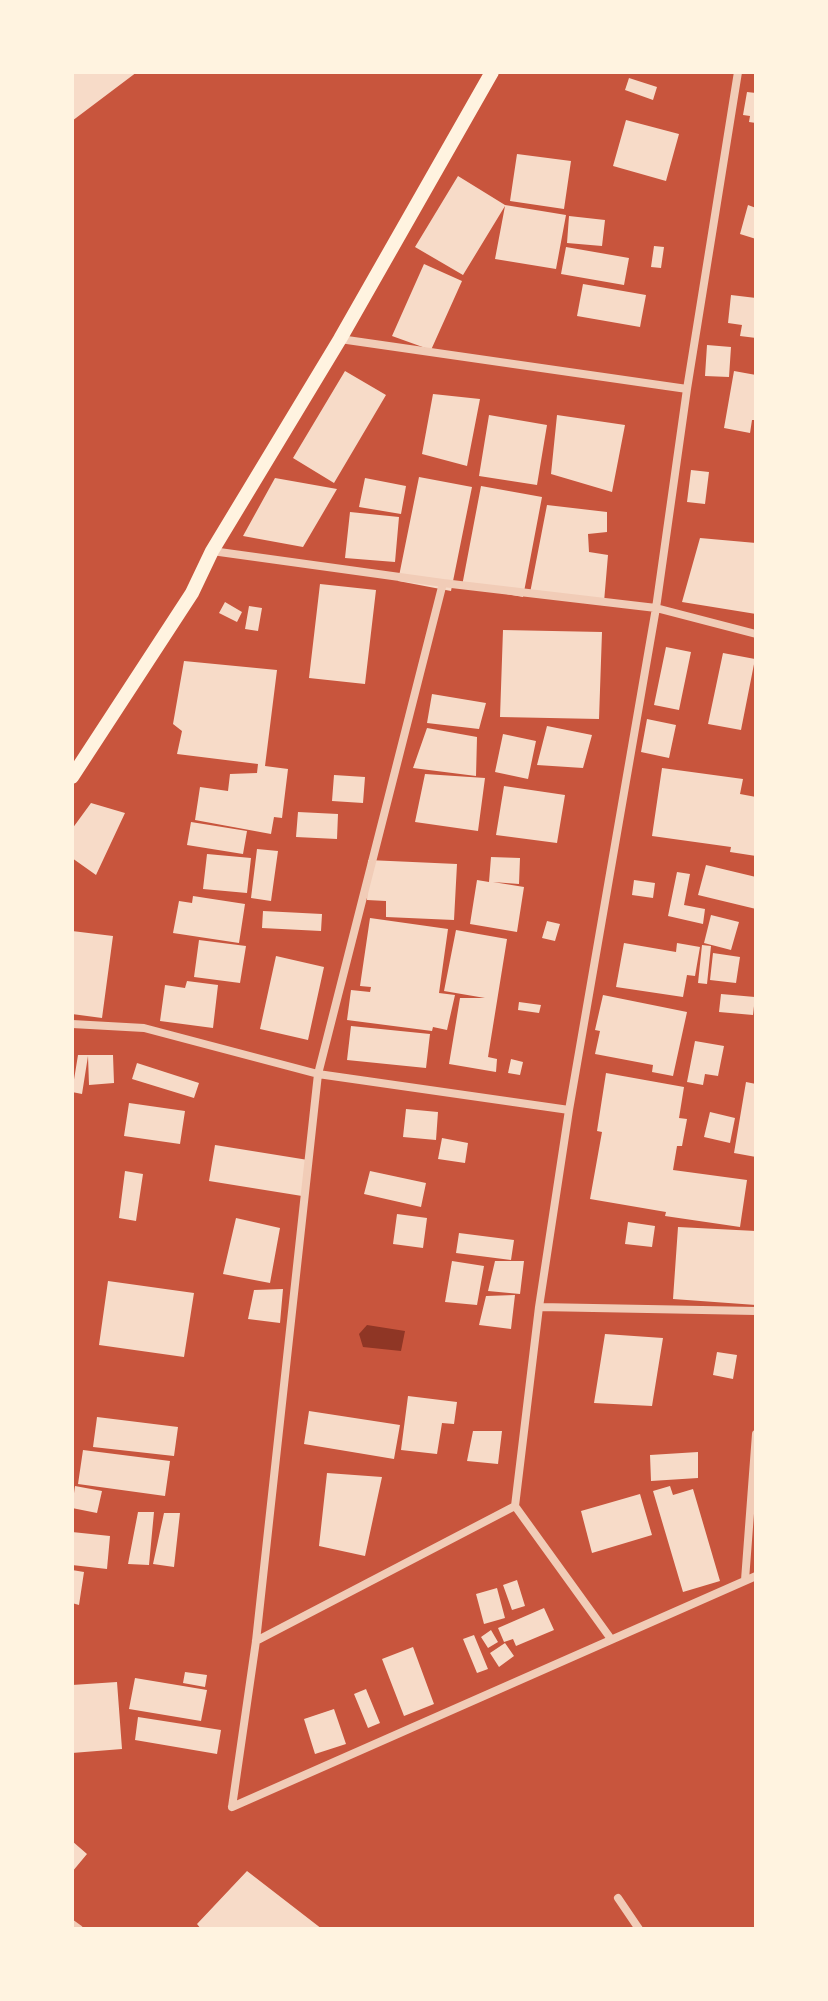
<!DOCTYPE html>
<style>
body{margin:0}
#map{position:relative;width:828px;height:2001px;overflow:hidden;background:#c8553d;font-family:"PT Sans",sans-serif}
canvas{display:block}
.frame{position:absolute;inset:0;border:74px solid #fff3e0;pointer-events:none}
</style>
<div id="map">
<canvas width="828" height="2001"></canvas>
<div class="frame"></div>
</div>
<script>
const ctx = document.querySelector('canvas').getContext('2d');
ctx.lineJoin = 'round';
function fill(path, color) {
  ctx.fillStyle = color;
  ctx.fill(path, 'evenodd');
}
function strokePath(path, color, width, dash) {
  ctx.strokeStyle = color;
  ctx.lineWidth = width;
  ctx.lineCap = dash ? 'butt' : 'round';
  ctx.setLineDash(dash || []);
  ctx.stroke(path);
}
fill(new Path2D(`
 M367,1325L405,1331L401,1351L363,1347L359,1334Z`), '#8f3625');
fill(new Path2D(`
 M72,72H137L72,121Z
 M629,78L657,87L653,100L625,90Z
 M747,92L756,93V123L749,122L750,116L743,115Z
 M626,120L679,134L666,181L613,166Z
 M517,154L571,161L564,209L510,201Z
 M458,176L505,205L566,215L556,269L495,259L505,206L463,275L415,247Z
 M748,205L756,208V239L740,234Z
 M569,216L605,220L602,246L567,243Z
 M654,246L664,247L661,268L651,267Z
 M566,247L629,258L624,285L561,274Z
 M424,264L462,281L431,350L392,336Z
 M583,284L646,295L640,327L577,316Z
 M731,295L756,298V338L740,336L742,325L728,323Z
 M707,345L731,347L729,377L705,376Z
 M345,371L386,395L334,483L293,458Z
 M734,371L756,375V420H752L750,433L724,428Z
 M433,394L480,399L467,466L422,454Z
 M489,415L547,425L537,485L479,476Z
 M557,415L625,425L612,492L551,474Z
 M691,470L709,472L705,504L687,502Z
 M419,477L472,487L451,591L398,581Z
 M275,478L337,489L303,547L243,536Z
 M365,478L406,486L401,514L359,507Z
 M481,486L542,497L523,597L462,586Z
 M547,505L607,512V532L588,534L589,552L608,555L604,602L530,593Z
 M350,512L399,517L395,562L345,558Z
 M700,538L756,543V614L682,602Z
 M320,584L376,590L365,684L309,678Z
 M225,602L242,612L237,622L219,613Z
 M249,606L262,608L258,631L245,629Z
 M503,630L602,632L599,719L500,717Z
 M666,647L691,652L679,710L654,705Z
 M723,653L755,659L741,730L708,724Z
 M184,661L277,670L265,766L288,769L282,818L274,817L271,834L195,820L200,787L228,791L230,774L257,773L258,764L177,754L182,731L173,724Z
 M432,694L486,703L479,729L427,723Z
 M647,719L676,725L669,758L641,752Z
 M547,726L592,735L583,768L537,765Z
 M427,728L477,737L476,776L413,768Z
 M503,734L536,741L528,779L495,772Z
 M662,768L743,779L740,794L756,797V856L730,852L731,847L652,836Z
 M425,774L485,778L478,831L415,822Z
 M334,775L365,777L363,803L332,801Z
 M504,786L565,795L557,843L496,835Z
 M91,803L125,813L96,875L72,858V829Z
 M298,812L338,814L337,839L296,837Z
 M191,822L247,831L243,854L187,845Z
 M257,849L278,851L271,901L251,898Z
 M207,854L251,858L247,893L203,889Z
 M491,857L520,858L519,884L493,882L524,887L517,932L470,924L477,880L489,882Z
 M368,860L457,864L454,920L386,917V901L367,900Z
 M706,865L756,877V909L698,895Z
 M677,872L690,874L684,905L705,909L703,924L668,916Z
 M634,880L655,883L653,898L632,895Z
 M193,896L245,904L239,943L173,933L179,901L192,903Z
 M263,911L322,914L321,931L262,928Z
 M711,915L739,922L731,950L704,943Z
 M370,918L448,929L439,993L455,995L447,1030L433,1027L432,1031L347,1020L351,990L370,992L371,987L360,986Z
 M547,921L560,924L555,941L542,938Z
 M456,930L507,939L488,1057L497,1059L496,1072L449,1064L460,998H485L444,991Z
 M72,931L113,936L102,1018L72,1014Z
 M199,940L246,946L240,983L194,977Z
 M624,943L676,952L677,943L700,947L695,976L687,975L683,997L616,987Z
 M702,945L711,946L707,984L698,983Z
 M713,953L740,957L736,983L710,980Z
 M276,956L324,967L308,1040L260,1029Z
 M187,981L218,985L213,1028L160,1021L165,985L185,988Z
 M721,994L755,997L753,1015L719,1012Z
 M603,995L687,1012L673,1076L652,1072L653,1065L595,1054L600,1031L595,1030Z
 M519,1002L541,1005L539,1013L518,1010Z
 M351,1026L430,1034L426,1068L347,1060Z
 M695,1041L724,1046L718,1076L705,1074L703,1085L687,1082Z
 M78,1055H113L114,1083L89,1085L88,1056L82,1094L72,1092Z
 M511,1059L523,1062L520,1075L508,1073Z
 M137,1063L199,1083L194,1098L132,1079Z
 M606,1073L684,1087L679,1118L687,1119L682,1146H677L673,1170L747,1180L740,1227L665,1216L666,1212L590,1199L602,1132L597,1131Z
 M746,1082L756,1084V1157L734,1153Z
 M129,1103L185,1111L180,1144L124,1136Z
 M406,1109L438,1112L436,1140L403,1137Z
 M710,1112L735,1118L730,1143L704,1137Z
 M442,1138L468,1143L465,1163L438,1159Z
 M215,1145L308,1160L302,1196L209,1181Z
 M125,1171L143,1174L136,1221L119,1218Z
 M370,1171L426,1183L421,1207L364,1194Z
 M397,1214L427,1218L423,1248L393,1244Z
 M236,1218L280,1228L270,1283L223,1274Z
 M628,1222L655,1226L652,1247L625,1244Z
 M678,1227L756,1231V1305L673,1299Z
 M459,1233L514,1240L511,1260L456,1253Z
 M452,1261L484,1266L477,1305L445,1302Z
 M495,1261H524L520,1294L488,1291Z
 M108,1281L194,1293L184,1357L99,1345Z
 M283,1289L280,1323L248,1319L254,1290Z
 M515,1295L511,1329L479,1325L486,1296Z
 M605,1334L663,1338L652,1406L594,1403Z
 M717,1352L737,1355L733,1379L713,1375Z
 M408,1396L457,1402L454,1424L442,1423L437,1454L401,1450Z
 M309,1411L400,1425L394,1459L304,1444Z
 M97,1417L178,1427L174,1456L93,1447Z
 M473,1431H502L498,1464L467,1461Z
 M83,1450L170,1461L165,1496L78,1484Z
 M698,1452V1478L651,1481L650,1455Z
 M327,1473L382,1477L365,1556L319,1546Z
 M75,1486L102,1491L97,1513L72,1508Z
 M670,1486L673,1495L693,1489L720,1581L683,1592L653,1491Z
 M640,1494L652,1535L592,1553L581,1511Z
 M138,1512H154L149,1565L128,1564Z
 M164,1513H180L174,1567L153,1564Z
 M72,1532L110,1536L107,1569L72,1565Z
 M72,1570L84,1572L79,1605L72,1603Z
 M517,1580L525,1606L512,1610L503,1585Z
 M497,1588L505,1618L484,1624L476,1594Z
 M544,1608L554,1630L516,1646L513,1639L504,1642L498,1628Z
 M491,1630L498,1642L488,1648L481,1637Z
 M474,1635L488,1669L477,1673L463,1639Z
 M505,1643L514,1656L499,1667L490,1653Z
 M413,1647L434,1704L404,1716L382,1659Z
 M185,1672L207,1675L205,1687L183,1683Z
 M135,1678L207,1690L201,1721L129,1709Z
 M117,1682L122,1749L72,1753V1685Z
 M366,1689L380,1723L368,1728L354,1694Z
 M334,1709L346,1744L315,1754L304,1719Z
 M138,1717L221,1730L217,1754L135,1740Z
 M72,1841L87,1854L72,1872Z
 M247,1871L322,1929H201L197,1924Z`), '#f7dbc8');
strokePath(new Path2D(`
 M340,339L687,389
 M212,551L443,583L656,608L756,634
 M72,1024L144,1028L318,1074L569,1110
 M539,1307L756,1311
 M745,1580L756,1434
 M611,1639L515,1506L539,1307L569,1110L656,608L687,389L738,72
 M256,1641L515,1506
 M232,1807L256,1641L318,1074L443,583
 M232,1807L756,1576
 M618,1898L639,1929
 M72,1924L79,1929`), '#f1ccb7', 8);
strokePath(new Path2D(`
 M72,777L192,593L212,551L340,339L492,72`), '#fff3e0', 14);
</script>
